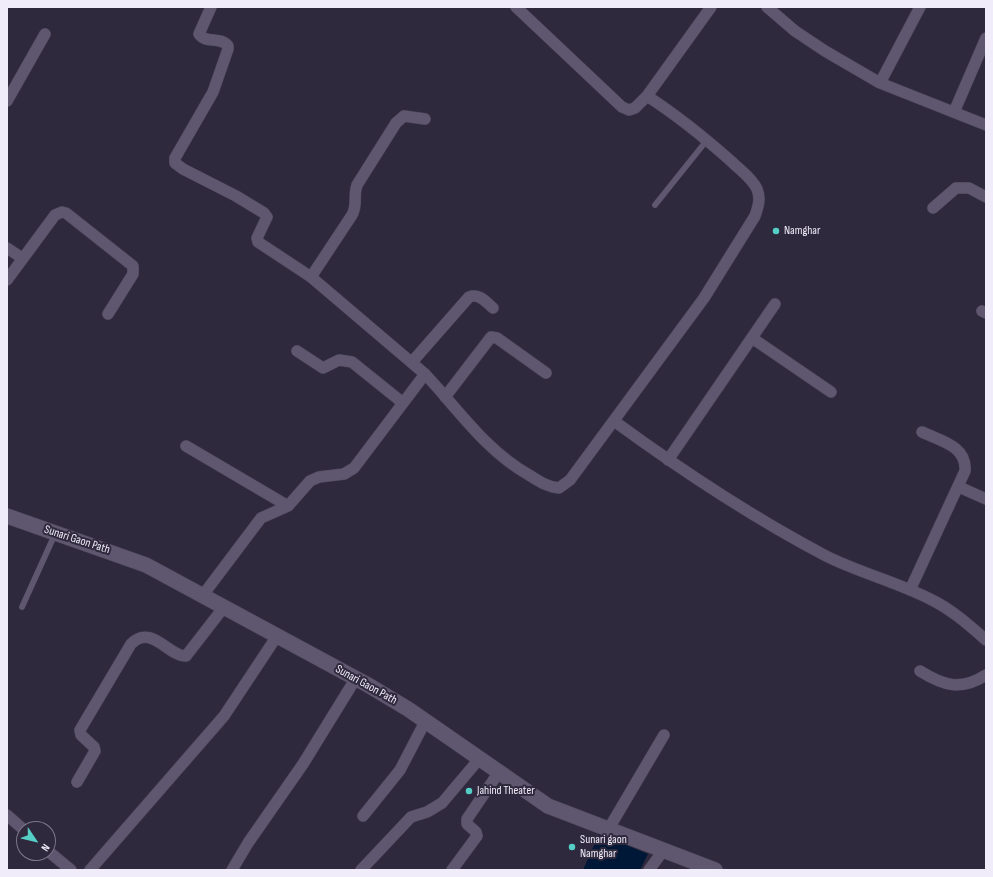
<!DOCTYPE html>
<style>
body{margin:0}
#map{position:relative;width:993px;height:877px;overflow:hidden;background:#2f293e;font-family:"Sofia Sans Condensed",sans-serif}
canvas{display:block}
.frame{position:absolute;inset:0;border:8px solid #f0ecfa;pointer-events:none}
.north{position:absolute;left:16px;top:821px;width:40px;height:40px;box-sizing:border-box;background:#2f293e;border:1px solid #7c7789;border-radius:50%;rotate:125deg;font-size:11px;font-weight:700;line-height:16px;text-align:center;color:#f0ecfa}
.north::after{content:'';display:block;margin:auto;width:14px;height:18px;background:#55cec6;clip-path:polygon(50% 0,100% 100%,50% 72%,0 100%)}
</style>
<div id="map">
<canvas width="993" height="877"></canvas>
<div class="frame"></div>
<div class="north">N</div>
</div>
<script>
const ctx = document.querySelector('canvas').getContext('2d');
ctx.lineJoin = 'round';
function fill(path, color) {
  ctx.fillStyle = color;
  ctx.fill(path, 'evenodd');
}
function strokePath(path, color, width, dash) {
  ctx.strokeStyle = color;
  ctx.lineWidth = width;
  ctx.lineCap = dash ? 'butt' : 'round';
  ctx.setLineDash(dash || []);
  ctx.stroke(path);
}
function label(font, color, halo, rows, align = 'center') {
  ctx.font = font + ' "Sofia Sans Condensed",sans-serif';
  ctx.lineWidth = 4;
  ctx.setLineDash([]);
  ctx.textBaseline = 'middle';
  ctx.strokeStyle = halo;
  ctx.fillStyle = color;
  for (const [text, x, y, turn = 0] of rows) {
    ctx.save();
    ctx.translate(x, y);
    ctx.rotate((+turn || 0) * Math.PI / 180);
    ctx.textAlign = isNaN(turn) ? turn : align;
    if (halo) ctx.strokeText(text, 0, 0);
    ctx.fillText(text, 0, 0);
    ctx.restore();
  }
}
fill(new Path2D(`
 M599,834L648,854L640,870H583Z`), '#001837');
const lane = new Path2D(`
 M655,205L707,140
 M22,607L55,534`);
const street = new Path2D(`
 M211,7L199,34C205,44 221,36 228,46V49L213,92L175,158V163L183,169L236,196L264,213L267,217L257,238L258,242L311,277L425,374
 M516,7L622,107L629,110L635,108L647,96L711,7
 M767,7L795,31L825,51L880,83L986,125
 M880,83L920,7
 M7,101L45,34
 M954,112L986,38
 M933,208L956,188H969L986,197
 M7,248L22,258
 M311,277L352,215C358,205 353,196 357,185L396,123L404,116L425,119
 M7,280L55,215L62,212L66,213L133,266V274L108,314
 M982,311L986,313
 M752,338L831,392
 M297,351L323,368L339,360L352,362L403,403
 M412,362L469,297C479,293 486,302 493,308
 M445,397L491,337L497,338L546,373
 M614,421C681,470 752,517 826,556C860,573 897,582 930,599C951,609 969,625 986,640
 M186,446L288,506
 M668,460L775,304
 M959,487L986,499
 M910,590L965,471C967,446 941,441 922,432
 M203,595L261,518L288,506L310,481L319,477L344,474L354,468L425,374C458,409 485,450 529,475C539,481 547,487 559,488L570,480L704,298L755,216C758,207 761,199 757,189C752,178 740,170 732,162C705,138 678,116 647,96
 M920,671C944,686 961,691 986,675
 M77,782L95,751L94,747L81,735L80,730L131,644C151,623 169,657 186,656L224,607
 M7,815L24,830
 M363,816L400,770L426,720
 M608,830L664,735
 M48,851L71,870
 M90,870L224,716L277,636
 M232,870L248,843L303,764L356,678
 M361,870L411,817L427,812L442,803L480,758
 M452,870L477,836L476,832L467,824V819L499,772
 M649,870L663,851`);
const secondary = new Path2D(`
 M7,516L146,565L368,685L408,709L548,806L715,870`);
strokePath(lane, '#4c4658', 6);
strokePath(street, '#4c4658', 12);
strokePath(secondary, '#4c4658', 16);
strokePath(lane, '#5e576f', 5.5);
strokePath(street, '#5e576f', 11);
strokePath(secondary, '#5e576f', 15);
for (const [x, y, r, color] of [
 [776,231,4,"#55cec6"],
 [469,791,4,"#55cec6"],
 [572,847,4,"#55cec6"]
]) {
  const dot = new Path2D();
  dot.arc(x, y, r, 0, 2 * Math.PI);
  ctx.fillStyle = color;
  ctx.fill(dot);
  strokePath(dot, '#2f293e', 1.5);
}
label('12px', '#f0ecfa', '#2f293e', [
 ["Namghar",784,231],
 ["Jahind Theater",477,791],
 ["Sunari gaon",580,840],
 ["Namghar",580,854]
], 'left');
label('12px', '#f0ecfa', '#2f293e', [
 ["Sunari Gaon Path",77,540,18],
 ["Sunari Gaon Path",366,685,29]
]);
</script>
